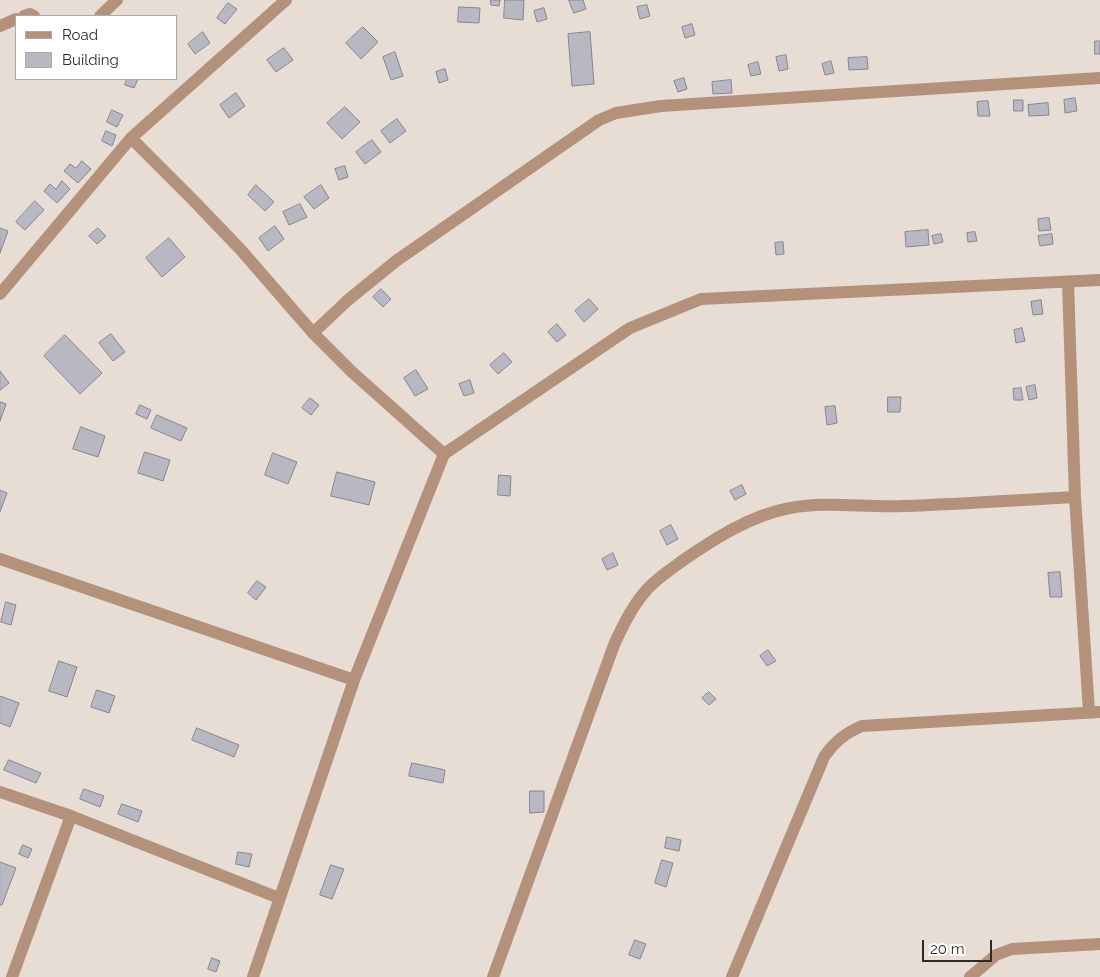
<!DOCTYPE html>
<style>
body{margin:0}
#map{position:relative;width:1100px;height:977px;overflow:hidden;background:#e7ddd4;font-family:Raleway,sans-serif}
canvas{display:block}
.legend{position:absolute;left:15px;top:15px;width:162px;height:65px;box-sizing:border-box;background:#fff;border:1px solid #acaba9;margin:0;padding:6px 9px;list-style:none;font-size:15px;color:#2f2c28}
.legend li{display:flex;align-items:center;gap:10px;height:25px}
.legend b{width:25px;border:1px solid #acaba9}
.scale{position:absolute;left:922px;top:940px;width:70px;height:22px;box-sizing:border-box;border:2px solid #2f2c28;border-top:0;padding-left:6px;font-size:15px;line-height:18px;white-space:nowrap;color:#2f2c28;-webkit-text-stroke:4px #fff;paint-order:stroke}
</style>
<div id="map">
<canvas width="1100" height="977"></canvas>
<ul class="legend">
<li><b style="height:6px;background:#b3917b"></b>Road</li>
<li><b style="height:14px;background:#b8b8c3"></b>Building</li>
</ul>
<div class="scale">20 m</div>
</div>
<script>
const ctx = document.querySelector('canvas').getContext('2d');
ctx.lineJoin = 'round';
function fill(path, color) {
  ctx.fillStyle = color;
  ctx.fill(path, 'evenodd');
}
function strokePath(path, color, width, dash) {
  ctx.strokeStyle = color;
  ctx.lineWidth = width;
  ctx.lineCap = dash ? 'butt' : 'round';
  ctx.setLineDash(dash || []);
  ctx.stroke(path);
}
const building = new Path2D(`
 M491,0H500L499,6L491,5Z
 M505,0H524L523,20L504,18Z
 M569,0H583L586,9L574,13Z
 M228,3L237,9L225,24L217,18Z
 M647,5L650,16L640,19L637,7Z
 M459,7L480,8L479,23L458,22Z
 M544,8L547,19L537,22L534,11Z
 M692,24L695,35L685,38L682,27Z
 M363,27L378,42L361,59L346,43Z
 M203,32L210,43L195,54L188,44Z
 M590,32L594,84L572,86L568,34Z
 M1095,41H1100V54H1095Z
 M284,48L293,60L276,72L267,60Z
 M395,52L403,76L391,80L383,57Z
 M786,55L788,69L779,71L776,57Z
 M867,57L868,69L849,70L848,58Z
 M831,61L834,73L825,75L822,64Z
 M758,62L761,74L751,76L748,65Z
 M445,69L448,80L439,83L436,72Z
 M684,78L687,89L678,92L674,81Z
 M127,79H138L134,88L125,85Z
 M731,80L732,93L713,94L712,82Z
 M236,93L245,106L229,118L220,105Z
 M1075,98L1077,111L1065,113L1064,100Z
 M1014,100H1023V111H1014Z
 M988,101L990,116H978L977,102Z
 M1048,103L1049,115L1029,116L1028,105Z
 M345,107L360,122L342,139L327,123Z
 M112,110L123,115L117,127L107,122Z
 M397,119L406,131L390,143L381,131Z
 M106,131L116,135L112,146L102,141Z
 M372,140L381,152L365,164L356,152Z
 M82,161L91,169L78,183L64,171L70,164L76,168Z
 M345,166L348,177L339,180L335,169Z
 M62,181L70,189L57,203L44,191L50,184L56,189Z
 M256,185L274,202L265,211L248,195Z
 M321,185L329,198L314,209L304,197Z
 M35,201L44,210L25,230L16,222Z
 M300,204L307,217L289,225L283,212Z
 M1049,218L1051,230L1039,231L1038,219Z
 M275,226L284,239L268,251L259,238Z
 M0,228L8,231L0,253Z
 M98,228L106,236L97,244L89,236Z
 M928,230L929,245L906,247L905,232Z
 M975,232L977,241L968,242L967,233Z
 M941,234L943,242L934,244L932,236Z
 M1052,234L1053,244L1040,246L1038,236Z
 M169,238L185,257L162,277L146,258Z
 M783,242L784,254L776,255L775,243Z
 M381,289L391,299L383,307L373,297Z
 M589,299L598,309L584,322L575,311Z
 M1041,300L1043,314L1033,315L1031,302Z
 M557,324L566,335L557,342L548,332Z
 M1022,328L1025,341L1016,343L1014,330Z
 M111,334L125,352L113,361L99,343Z
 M65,335L102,373L80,394L44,356Z
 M504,353L512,362L498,374L490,365Z
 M416,370L428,389L415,396L404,378Z
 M0,371L9,383L0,390Z
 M470,380L474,393L464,396L459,384Z
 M1035,385L1037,398L1029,400L1026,387Z
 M1021,388L1023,400H1014L1013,389Z
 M888,397H901L900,412H888Z
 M310,398L319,405L311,415L302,408Z
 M0,402L6,404L0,421Z
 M140,405L151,410L147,419L136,414Z
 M835,406L837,423L827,425L825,407Z
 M157,415L187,428L181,441L151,428Z
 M81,427L105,436L98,457L73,449Z
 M145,452L170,460L163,481L138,473Z
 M273,453L297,462L288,484L265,475Z
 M337,472L375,482L369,505L331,496Z
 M499,475L511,476L510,496L498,495Z
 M742,485L746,494L735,500L730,491Z
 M0,490L7,493L0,512Z
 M671,525L678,539L667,545L660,531Z
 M613,553L618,565L607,570L602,559Z
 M1060,572L1062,597H1050L1048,573Z
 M257,581L266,587L256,600L248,593Z
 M6,602L16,605L11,625L1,622Z
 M768,650L776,661L767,666L760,656Z
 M59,661L77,667L67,697L49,691Z
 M97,690L115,696L109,713L91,707Z
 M709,692L716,699L709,705L702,698Z
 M0,696L19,703L10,727L0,723Z
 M197,728L239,745L234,757L192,740Z
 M9,760L41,773L36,783L4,770Z
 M412,763L445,770L443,783L409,776Z
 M84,789L104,796L100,807L80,799Z
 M530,791H544V812L530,813Z
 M122,804L142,811L138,822L118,814Z
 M667,837L681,840L679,851L665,848Z
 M23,845L32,849L28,858L19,854Z
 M238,852L252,854L249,867L236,864Z
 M662,860L673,863L666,887L655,883Z
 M0,862L16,868L2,905H0Z
 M331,865L344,869L332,899L320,895Z
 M635,940L646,944L640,959L629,955Z
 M212,958L220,961L216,972L208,969Z`);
fill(building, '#b8b8c3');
strokePath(building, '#868590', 1);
strokePath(new Path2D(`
 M24,16L30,14L34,16
 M100,16L117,0
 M0,26L16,19
 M131,138L192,199L241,250L313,333L352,372L444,454
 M1068,282L1075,497L1089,712
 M0,294L131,138L286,0
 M313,333L348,300L396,261L599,120L616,113L661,106L1100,78
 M0,559L354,680
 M0,792L71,816L279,898
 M12,977L71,816
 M253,977L354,680L444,454L630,328L701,299L1100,280
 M493,977L614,645C622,627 631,608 644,593C654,580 669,571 682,561C714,539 751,515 790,508C828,501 866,508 904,506C961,504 1018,500 1075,497
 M732,977L824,757C834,742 845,733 862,726L1100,712
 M970,977L996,955L1012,949L1100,944`), '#b3917b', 12);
</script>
